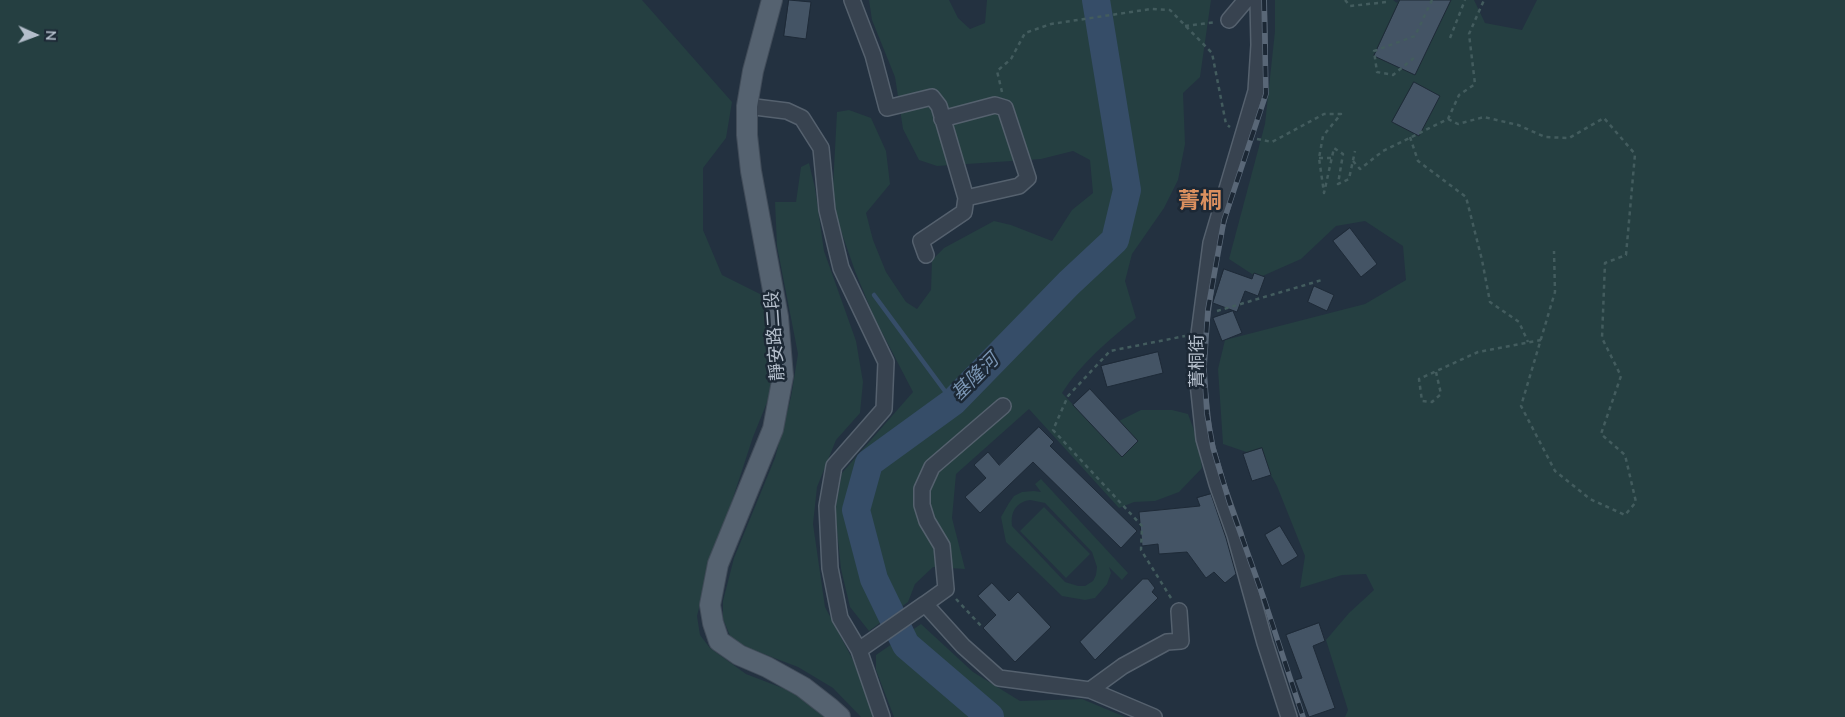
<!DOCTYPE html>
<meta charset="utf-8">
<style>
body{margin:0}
#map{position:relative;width:1845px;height:717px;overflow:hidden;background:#233140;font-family:"Nunito Sans",sans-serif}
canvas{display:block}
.north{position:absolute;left:10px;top:10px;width:50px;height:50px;-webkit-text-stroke:4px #1c2835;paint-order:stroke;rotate:92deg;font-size:14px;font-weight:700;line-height:20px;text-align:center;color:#b4becb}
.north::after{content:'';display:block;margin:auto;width:18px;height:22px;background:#b4becb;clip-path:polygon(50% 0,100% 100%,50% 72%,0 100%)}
</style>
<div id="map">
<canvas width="1845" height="717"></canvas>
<div class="north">N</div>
</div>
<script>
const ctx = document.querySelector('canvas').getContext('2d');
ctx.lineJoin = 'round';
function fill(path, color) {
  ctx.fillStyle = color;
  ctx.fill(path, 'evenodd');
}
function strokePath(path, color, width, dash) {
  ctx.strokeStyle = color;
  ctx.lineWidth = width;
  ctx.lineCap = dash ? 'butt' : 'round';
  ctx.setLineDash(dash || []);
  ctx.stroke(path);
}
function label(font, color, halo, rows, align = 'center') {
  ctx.font = font + ' "Nunito Sans","Noto Sans TC",sans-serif';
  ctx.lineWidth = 5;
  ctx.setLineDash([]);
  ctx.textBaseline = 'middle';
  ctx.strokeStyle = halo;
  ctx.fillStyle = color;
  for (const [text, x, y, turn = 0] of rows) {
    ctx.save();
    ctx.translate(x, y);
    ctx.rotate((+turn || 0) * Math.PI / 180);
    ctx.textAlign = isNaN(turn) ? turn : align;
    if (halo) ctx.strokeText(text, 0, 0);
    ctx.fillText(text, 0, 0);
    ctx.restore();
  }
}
fill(new Path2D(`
 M0,0H642L732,102L726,138L703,168V230L722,275L766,297L772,363L770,395L753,437L707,577L697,616L700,635L710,648L746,674L785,689L820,708L828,717H0Z
 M869,0H949L958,18L970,29L985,23L987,0H1211L1200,77L1183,93L1185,144L1178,180L1164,208L1132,254L1125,281L1136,318C1109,340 1081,363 1062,393L1122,456L1138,441L1119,421L1141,410H1172L1188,414L1198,441L1202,468L1179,492L1155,501L1134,502L1119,508L1029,409L956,474L952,518L965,569L933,567L915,584L908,602L869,631L850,607L841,569L835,511L842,473L913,392L874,317L855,271L832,205L837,112L849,110L871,118L886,151L890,184L866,213L873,240L886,272L906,302L917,309L931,290L932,260L944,248L994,221L1011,225L1052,241L1072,210L1093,193L1090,160L1073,151L1041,159L937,166L919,160L903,129L895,77L872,20Z
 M1275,0H1393L1397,3L1399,0H1474L1485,23L1522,30L1537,0H1845V717H1345L1348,710L1326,640L1349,613L1374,590L1366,574L1342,575L1300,588L1305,556L1277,486L1261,457L1223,444L1218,369L1225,340L1365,304L1406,280L1403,246L1365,221L1336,226L1301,259L1258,278L1229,259L1265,124L1275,31Z
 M809,163L815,188L824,251L856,341L863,382L860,413L836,440L817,487L813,524L825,607L853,660L874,717H861L833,688L798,667L748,648L731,638L723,619V601L734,558L775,458L791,397L798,354L777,246L775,202H796L801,167Z
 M1041,479L1128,573L1122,580L1109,567L1111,573L1107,584L1095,598L1085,600L1062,596L1006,542L1001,517L1009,503L1014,496L1022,492L1034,491L1041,492L1035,484ZM1030,500L1045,503L1092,552L1097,567L1096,575L1093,581L1085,586H1078L1065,582L1012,526C1010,512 1016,502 1030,500Z
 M1044,507L1090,554L1066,578L1020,531Z
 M921,624L973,672L1020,701L1082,699L1125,717H894L876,670V655Z`), '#253f41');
strokePath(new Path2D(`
 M874,295L953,402`), '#364d68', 4.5);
strokePath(new Path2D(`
 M990,717L906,645L874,579L856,510L869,463L953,402L1069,283L1115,240L1127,190L1096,0`), '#364d68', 28);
const building = new Path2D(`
 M789,0L811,2L806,39L784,36Z
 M1400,0H1451L1415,75L1374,56Z
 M1414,82L1440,96L1419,136L1392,122Z
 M1350,228L1377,264L1361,277L1333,241Z
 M1224,269L1252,279L1254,273L1265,277L1258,296L1245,291L1237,312L1213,303Z
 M1314,286L1334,295L1327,311L1308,302Z
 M1233,311L1242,333L1222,341L1213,318Z
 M1158,352L1163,373L1107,387L1101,366Z
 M1090,389L1138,441L1122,457L1073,405Z
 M1039,427L1054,442L1050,446L1137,531L1121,548L1033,462L980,513L965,497L986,478L974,465L988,452L999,465Z
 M1262,448L1271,475L1252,481L1243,454Z
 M1211,494L1226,538L1236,574L1225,583L1214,572L1206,578L1187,552L1159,554L1158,544L1142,546L1139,512L1200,506L1197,498Z
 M1280,526L1298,556L1282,566L1265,535Z
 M1143,579H1148L1155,588L1152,592L1158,598L1095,660L1080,642Z
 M992,583L1009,601L1018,592L1051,627L1015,662L983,628L996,615L978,596Z
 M1319,623L1325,641L1313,646L1335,708L1309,717L1295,680L1302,678L1286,635Z`);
fill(building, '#445465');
strokePath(building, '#1e2a37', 1);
const minor = new Path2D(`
 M852,0L873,55L887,108L932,97L939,106L966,198L964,212L921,241L926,255
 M1258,0L1259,45L1256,91L1211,243L1199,334L1197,373L1204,439L1217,484L1235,535L1265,643L1289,717
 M1229,20L1246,0
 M747,106L787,111L802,118L821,148L827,210L841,268L886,362L884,409L834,466L827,506L830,568L840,618L859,650L882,717
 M942,119L995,105L1005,108L1028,178L1019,186L966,198
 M925,604L946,589L942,546L927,521L922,505V489L932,467L1003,406
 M859,650L925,604L963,646L999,678L1090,690L1154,717
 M1090,690L1123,666L1167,642L1181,641L1179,611`);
const major = new Path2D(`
 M772,0L753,71L747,106V135L751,171L778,317L783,376L773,429L718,564L710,605L713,623L719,641L739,655L767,667L803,687L830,708L840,717`);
strokePath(minor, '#55616e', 18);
strokePath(major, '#414c59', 22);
strokePath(new Path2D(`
 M1345,0L1350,6L1387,2L1388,0
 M1185,26L1216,22
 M1450,38L1465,0
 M1414,58L1393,75L1377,72L1374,51L1415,36L1432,0
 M1002,92L997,71L1011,59L1025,33L1051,24L1151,9L1170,10L1212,53L1226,124L1230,127
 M1448,119L1458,124L1484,117L1518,125L1545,137L1569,138L1604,118L1635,154L1626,255L1605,263L1602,338L1621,376L1601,434L1625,455L1636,502L1625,515L1590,499L1555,471L1521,406L1555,292L1554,251
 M1410,137L1418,161L1466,197L1482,260L1490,302L1519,322L1528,342
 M1257,139L1272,142L1324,114H1341L1323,136L1319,158L1324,193L1334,148L1343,154L1338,184L1349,179L1355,151
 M1319,158H1332
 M1353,161L1360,169L1383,151L1448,119L1459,95L1475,84L1469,34L1484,0
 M1217,311L1322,280
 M1436,372L1441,394L1432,402L1422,401L1419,379L1478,352L1541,340
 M1171,598L1141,550L1142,526L1053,430L1068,396L1110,351L1185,336
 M956,599L983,628`), '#435c5e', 2.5, [4, 4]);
strokePath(minor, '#384350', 15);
strokePath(major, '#556270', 20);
const rail = new Path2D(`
 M1264,0L1266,94L1224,220L1208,309L1204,368L1207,414L1213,448L1229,501L1264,599L1303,717`);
strokePath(rail, '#596777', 5.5);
strokePath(rail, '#1c2835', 4, [11]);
label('18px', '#b4becb', '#1c2835', [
 ["靜安路二段",776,336,-94],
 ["菁桐街",1199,361,-90]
]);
label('italic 19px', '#7a95b3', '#1c2835', [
 ["基隆河",976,378,-45]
]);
label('bold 22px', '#db905f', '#1c2835', [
 ["菁桐",1200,203]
]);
</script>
